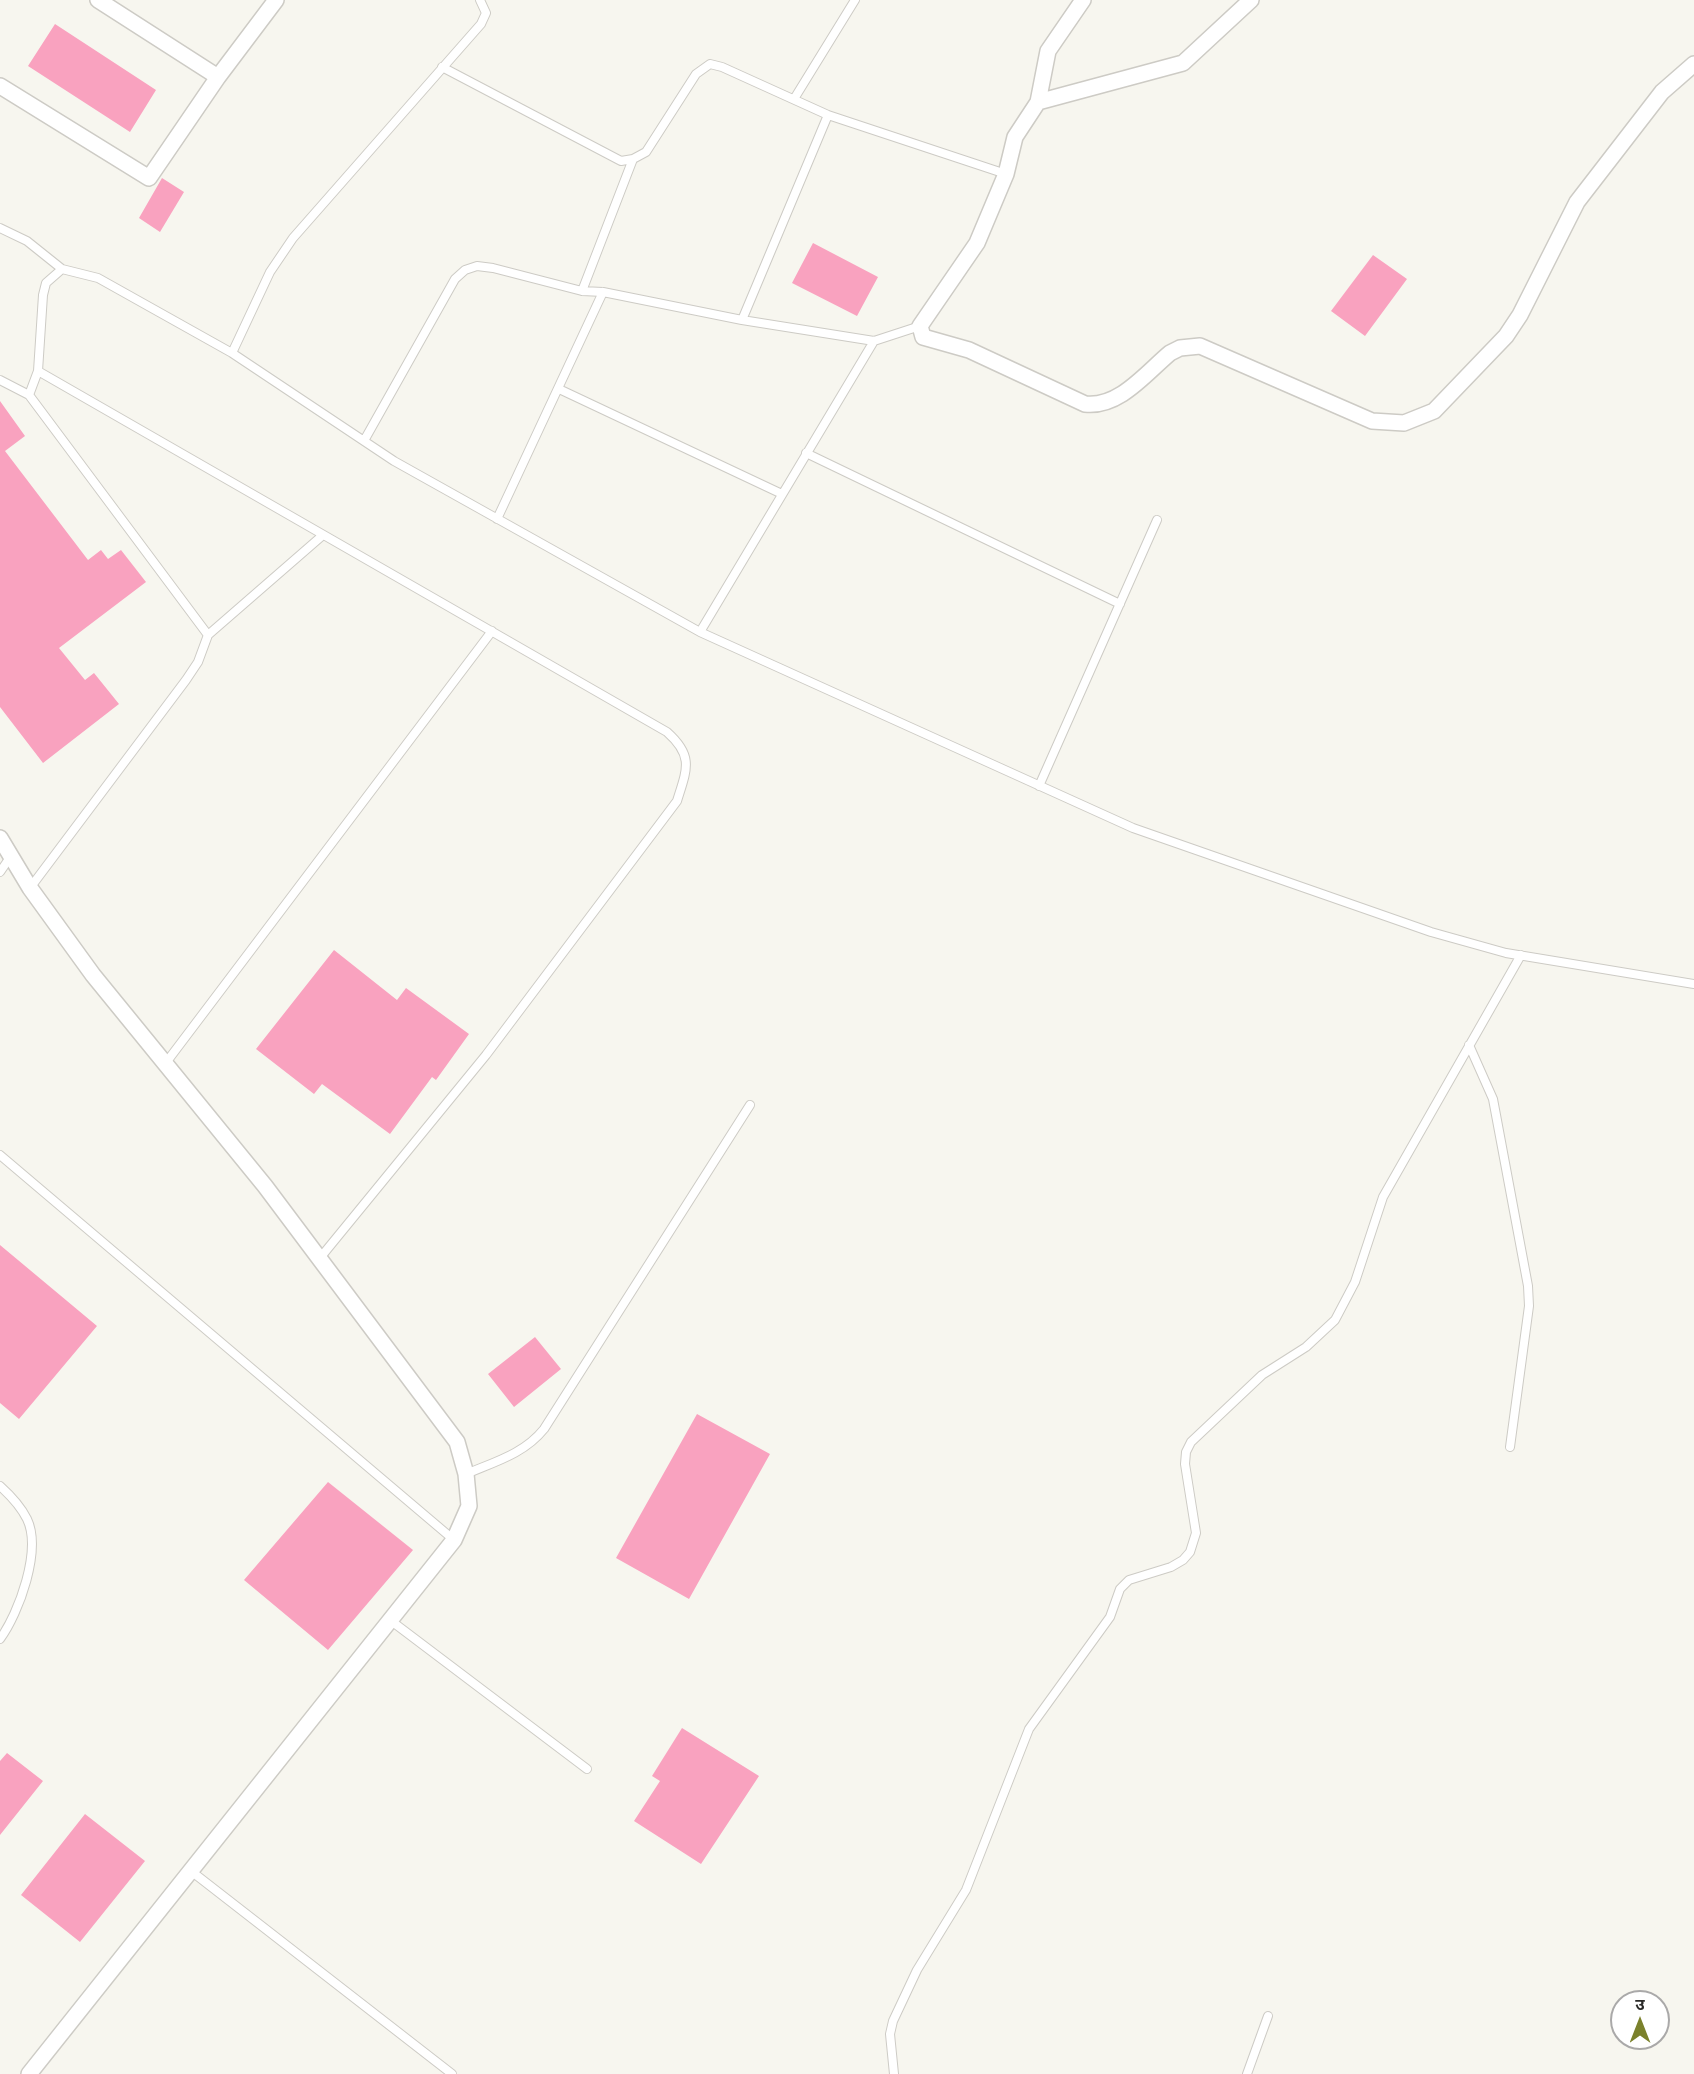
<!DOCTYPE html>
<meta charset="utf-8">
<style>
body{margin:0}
#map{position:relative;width:1694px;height:2074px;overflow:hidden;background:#f7f6ef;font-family:"Open Sans","Noto Sans Devanagari",sans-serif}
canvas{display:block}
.north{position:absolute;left:1610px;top:1990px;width:60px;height:60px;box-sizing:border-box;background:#fff;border:2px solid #aaa9a9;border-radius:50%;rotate:0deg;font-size:16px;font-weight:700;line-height:24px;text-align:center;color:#2a2927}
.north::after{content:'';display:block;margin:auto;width:21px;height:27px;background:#7b812c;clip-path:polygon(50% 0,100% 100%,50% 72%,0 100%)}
</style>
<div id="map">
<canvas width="1694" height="2074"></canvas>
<div class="north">उ</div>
</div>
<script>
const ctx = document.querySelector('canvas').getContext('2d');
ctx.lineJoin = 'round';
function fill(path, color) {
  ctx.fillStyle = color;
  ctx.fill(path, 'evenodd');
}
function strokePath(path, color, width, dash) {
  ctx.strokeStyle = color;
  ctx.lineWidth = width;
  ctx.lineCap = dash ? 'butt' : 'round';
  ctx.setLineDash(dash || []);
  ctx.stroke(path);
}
fill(new Path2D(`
 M55,24L156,90L130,132L28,66Z
 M162,178L184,192L160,232L139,218Z
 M813,243L878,277L857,316L792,283Z
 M1373,255L1407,279L1365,336L1331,311Z
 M0,401L25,436L5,451L88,560L101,550L108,559L121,550L146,582L59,648L85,680L94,673L119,704L43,763L0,707Z
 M334,950L397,1000L406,988L469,1034L436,1080L432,1077L390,1134L322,1084L314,1094L256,1049Z
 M0,1245L97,1326L19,1419L0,1403Z
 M535,1337L561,1369L514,1407L488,1374Z
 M697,1414L770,1454L689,1599L616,1558Z
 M328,1482L413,1550L328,1650L244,1580Z
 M682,1728L759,1776L701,1864L634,1821L660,1781L652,1776Z
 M7,1753L43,1781L0,1835V1761Z
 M85,1814L145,1861L80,1942L21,1895Z`), '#f9a2bf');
const lane = new Path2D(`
 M442,67L621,161L633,159L646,152L696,74L710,64L722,67L828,115L1006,174
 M794,99L855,0
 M0,228L27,241L62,269
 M582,291L633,159
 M742,320L828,115
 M232,353L270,272L293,238L481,24L486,13L480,0
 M38,371L667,732C694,756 687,769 677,801L486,1055L320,1258
 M0,380L29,395L38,371L43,295L46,283L62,269L98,278L232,353L394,461L700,632L1133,828L1431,932L1506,953L1694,984
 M559,389L782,494
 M29,395L208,635
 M365,439L455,279L465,270L477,266L493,268L582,291L603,292L742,320L874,341L920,326
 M806,453L1120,604
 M497,519L603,292
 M700,632L874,341
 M1039,786L1157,520
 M0,872L11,856
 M30,888L186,680L198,662L208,635L323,535
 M1469,1045L1493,1099L1528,1286L1529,1306L1510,1447
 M165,1064L492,631
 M0,1155L454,1540
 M466,1474C494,1462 524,1454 544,1429L750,1105
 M0,1486C10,1495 21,1507 27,1519C42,1550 19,1613 0,1639
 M390,1620L587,1769
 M191,1871L452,2074
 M894,2074L890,2034L893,2021L917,1970L966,1890L1029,1729L1110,1617L1120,1589L1129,1580L1171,1567L1183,1560L1190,1552L1196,1533L1185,1464L1186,1452L1191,1442L1262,1375L1306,1347L1335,1320L1355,1282L1383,1197L1521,955
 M1247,2074L1268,2016`);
const street = new Path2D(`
 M98,0L218,77
 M1083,0L1048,51L1038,102L1015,137L1006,174L977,243L920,326L923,337L969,350L1085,404C1119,408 1146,373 1170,353L1180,348L1200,346L1372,421L1404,423L1434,411L1506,336L1520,315L1577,202L1662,92L1694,64
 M0,86L149,178L218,77L276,0
 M1038,102L1183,63L1251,0
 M0,838L30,888L93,975L265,1186L457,1442L466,1474L469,1506L454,1540L29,2074`);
strokePath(lane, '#cdcbc5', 10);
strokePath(street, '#cdcbc5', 18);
strokePath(lane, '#fff', 8);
strokePath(street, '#fff', 15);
</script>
